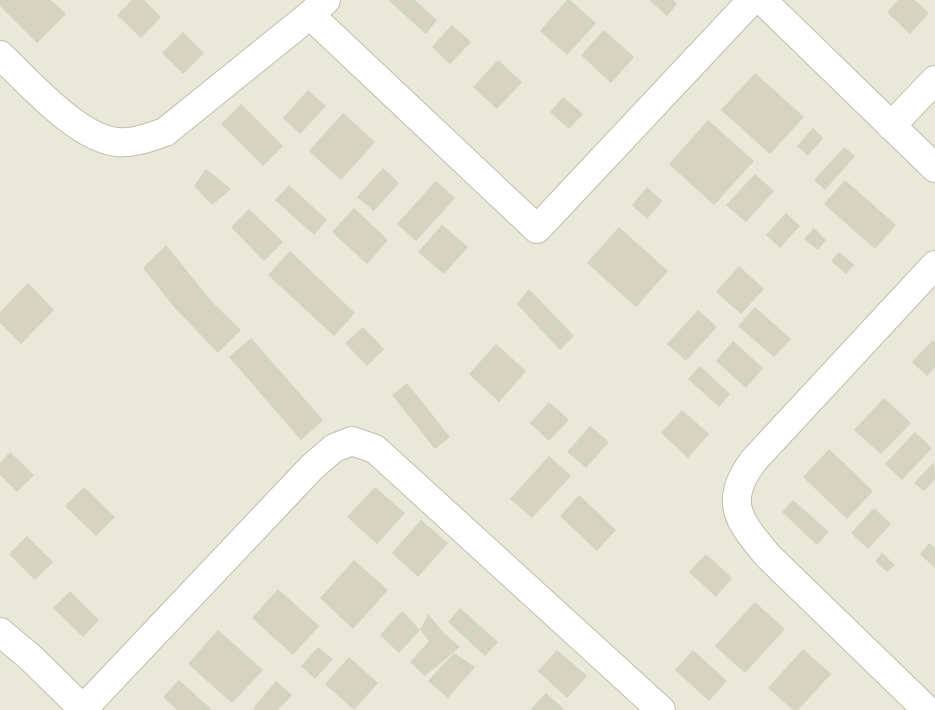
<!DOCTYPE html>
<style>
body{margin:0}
canvas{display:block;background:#f5f4ea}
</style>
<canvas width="935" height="710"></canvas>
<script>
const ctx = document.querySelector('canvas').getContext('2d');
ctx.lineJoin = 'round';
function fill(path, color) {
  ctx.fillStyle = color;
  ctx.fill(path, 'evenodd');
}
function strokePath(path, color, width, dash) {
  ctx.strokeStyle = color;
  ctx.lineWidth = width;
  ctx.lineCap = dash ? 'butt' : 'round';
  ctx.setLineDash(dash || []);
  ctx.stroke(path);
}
fill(new Path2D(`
 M0,0H935V710H0Z`), '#e9e8d9');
fill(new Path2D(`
 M0,0H51L66,14L37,43L0,6Z
 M132,0H144L161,17L141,38L117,15Z
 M388,0H415L437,20L426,34Z
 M567,0H570L596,23L567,55L540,31Z
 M649,0H673L677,4L667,16Z
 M898,0H915L929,13L910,34L887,12Z
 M452,25L471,42L450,64L432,47Z
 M604,30L634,57L611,83L581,55Z
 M183,32L204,53L183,74L162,53Z
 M498,60L522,82L497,109L473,87Z
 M755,73L804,117L770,154L721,110Z
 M308,90L326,106L300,134L283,118Z
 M563,97L583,114L569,129L550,112Z
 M241,104L283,146L263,166L221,124Z
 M343,113L375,142L341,180L309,151Z
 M708,120L754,161L714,205L669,164Z
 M813,128L823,138L808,156L797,146Z
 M844,147L855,156L825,190L814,180Z
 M383,168L399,183L374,211L357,197Z
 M206,169L231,189L212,205L194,186Z
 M755,174L774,191L746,222L726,205Z
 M845,180L896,225L875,249L824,204Z
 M436,181L455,198L416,241L397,224Z
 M289,185L327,220L314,235L275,200Z
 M647,187L662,201L647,219L632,205Z
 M354,208L388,240L367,264L332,232Z
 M249,209L283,242L264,261L231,227Z
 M786,213L800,226L780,248L766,235Z
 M442,225L468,247L444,274L418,252Z
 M619,227L668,271L636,307L587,263Z
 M814,228L826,240L818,250L804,239Z
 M166,245L212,302L241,330L218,353L175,308L143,268Z
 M290,251L355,313L334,336L268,275Z
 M839,252L854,265L846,274L831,261Z
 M739,266L764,289L741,314L716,292Z
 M28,283L54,310L21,344L0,323V312Z
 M529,289L574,336L560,350L517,304Z
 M755,307L791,339L774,357L738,326Z
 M698,310L717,327L686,361L667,344Z
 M363,327L384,349L367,366L345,343Z
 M251,338L323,420L301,440L229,357Z
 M933,340L935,342V367L927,376L912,362Z
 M733,341L763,368L746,388L716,361Z
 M496,344L526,371L499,402L469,374Z
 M700,366L730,394L719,407L688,379Z
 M407,383L450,437L435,449L392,395Z
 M884,398L911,423L881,454L854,430Z
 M549,402L569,420L549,441L530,423Z
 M682,410L709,434L688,458L661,433Z
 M590,426L609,442L586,468L567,452Z
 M915,432L932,448L902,480L885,464Z
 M829,449L873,491L847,519L803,477Z
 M10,452L34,475L17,492L0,475V463Z
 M549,456L571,476L532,518L510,499Z
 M934,462L935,479L924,491L914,483Z
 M84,487L115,517L96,536L65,506Z
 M375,487L405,513L377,544L347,517Z
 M579,495L616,530L597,551L560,516Z
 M793,500L829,532L817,545L782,512Z
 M874,508L891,524L868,549L851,533Z
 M421,520L448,543L418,577L392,553Z
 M27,536L53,562L35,580L9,554Z
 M929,543L935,548V568L920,554Z
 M882,553L895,565L887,572L875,561Z
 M706,554L732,578L716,597L689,572Z
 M354,560L388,590L353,629L320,598Z
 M278,589L319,626L293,655L252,618Z
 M70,591L99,620L83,637L53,608Z
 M755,602L785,629L745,673L715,646Z
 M460,608L498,642L485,656L448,622Z
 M402,611L420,630L428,614L442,631L460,647L425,676L410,662L429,641L420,630L399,653L380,635Z
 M218,630L263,670L232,703L188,664Z
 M318,647L333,659L315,679L301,666Z
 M803,649L831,674L798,710H793L768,688Z
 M557,650L587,676L567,698L538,671Z
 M693,650L727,681L709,701L675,670Z
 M454,653L475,667L448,698L428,681Z
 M349,657L378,683L354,710L325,684Z
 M179,680L212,710H177L163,697Z
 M276,681L292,695L278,710H255L253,708Z
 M546,693L565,710H530Z`), '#d6d3c0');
const minor = new Path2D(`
 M326,0L310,15L537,229L752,0
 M762,0L935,168
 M0,55C29,82 77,138 117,142C133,144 150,137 165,132L310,15
 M891,126L935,80
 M0,632L30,657L83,709
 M82,710L312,467L334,448L352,441L375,449L661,710
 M927,710L768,556C739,521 722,502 754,460L935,265`);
strokePath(minor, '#c0bfad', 30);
strokePath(minor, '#fff', 28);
</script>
